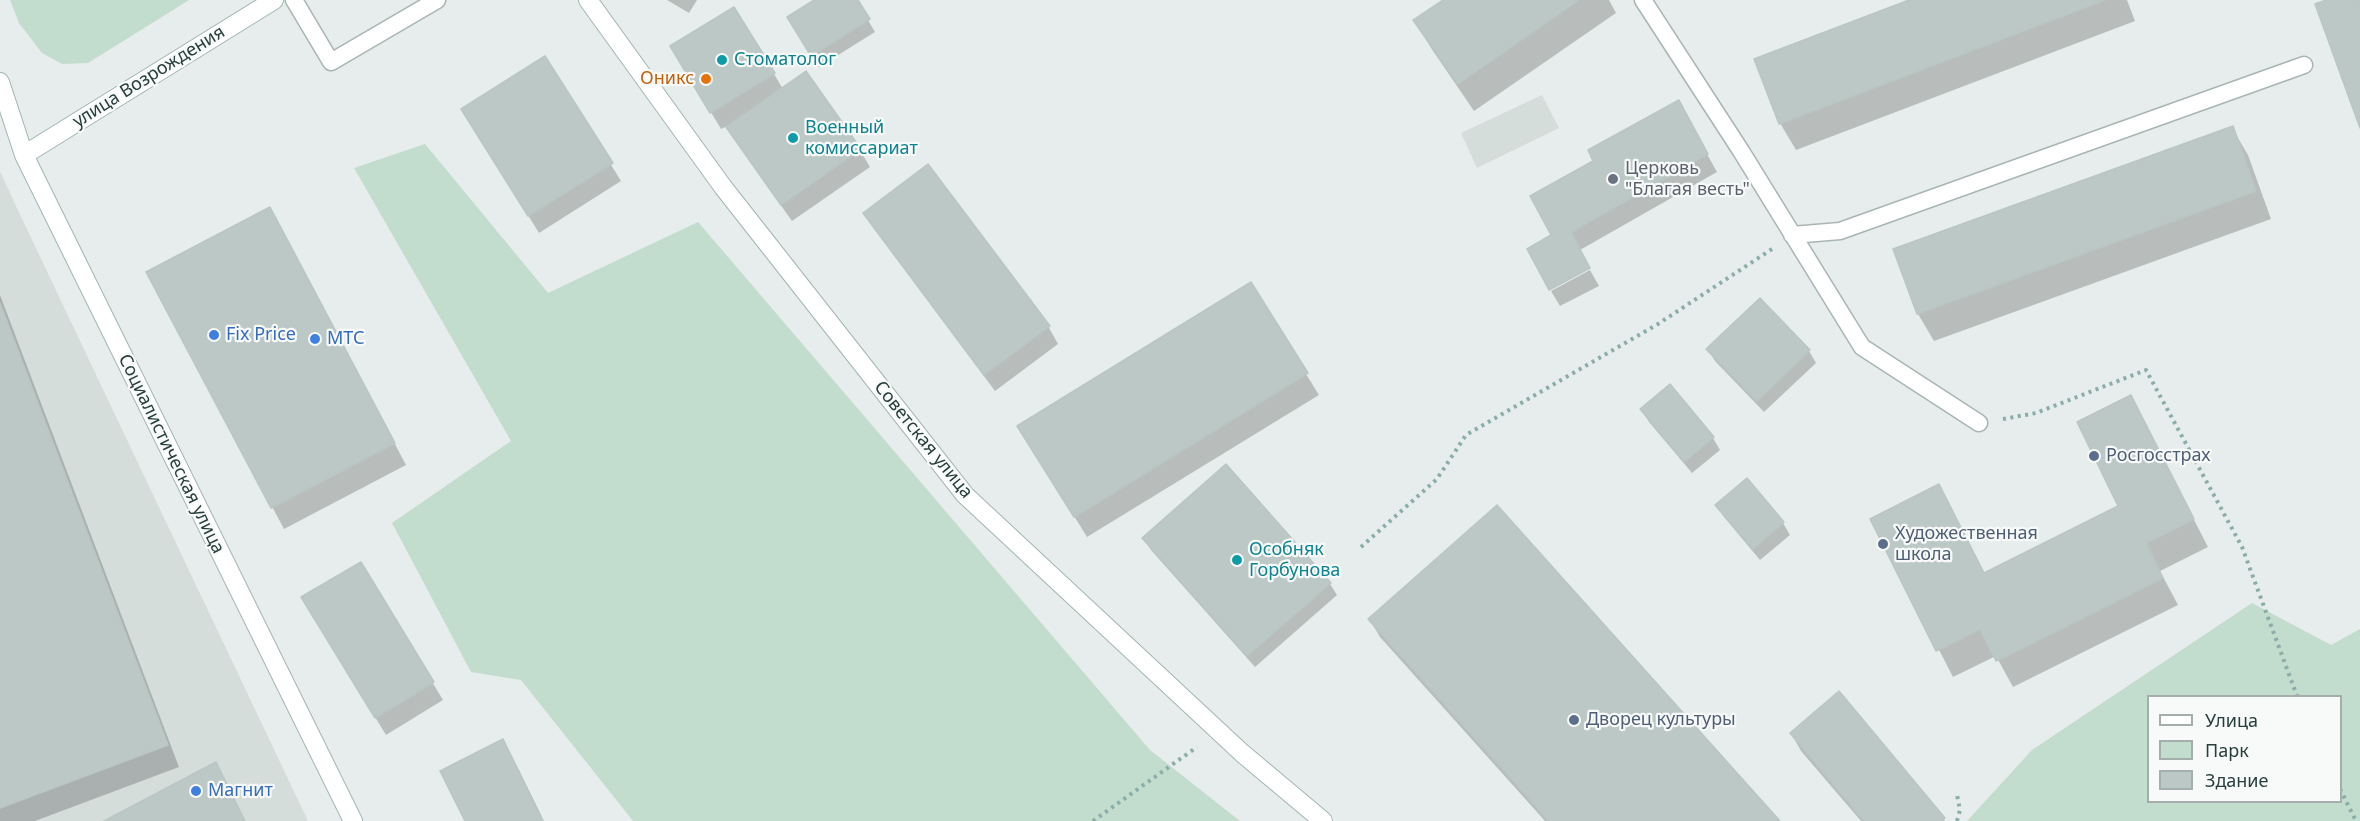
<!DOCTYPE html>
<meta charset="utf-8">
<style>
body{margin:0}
#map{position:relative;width:2360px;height:821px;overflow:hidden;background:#e6edec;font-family:"Noto Sans",sans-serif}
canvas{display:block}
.legend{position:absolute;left:2147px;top:695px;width:195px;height:108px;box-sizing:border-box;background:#f7faf9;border:2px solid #a4afad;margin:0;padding:8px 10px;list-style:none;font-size:18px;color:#273e3c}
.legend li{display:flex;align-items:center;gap:12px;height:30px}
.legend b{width:30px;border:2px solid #a4afad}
</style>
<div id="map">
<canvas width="2360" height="821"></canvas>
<ul class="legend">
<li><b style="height:8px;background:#fff"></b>Улица</li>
<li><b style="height:16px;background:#c2dcce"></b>Парк</li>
<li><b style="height:16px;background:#bcc8c5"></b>Здание</li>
</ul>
</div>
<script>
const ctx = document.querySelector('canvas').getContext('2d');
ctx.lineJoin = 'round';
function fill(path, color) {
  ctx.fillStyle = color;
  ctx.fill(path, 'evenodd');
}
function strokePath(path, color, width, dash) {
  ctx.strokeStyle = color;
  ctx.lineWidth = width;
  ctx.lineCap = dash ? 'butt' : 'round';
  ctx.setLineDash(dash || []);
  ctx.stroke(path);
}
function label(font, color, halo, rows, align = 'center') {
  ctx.font = font + ' "Noto Sans",sans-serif';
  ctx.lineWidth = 4.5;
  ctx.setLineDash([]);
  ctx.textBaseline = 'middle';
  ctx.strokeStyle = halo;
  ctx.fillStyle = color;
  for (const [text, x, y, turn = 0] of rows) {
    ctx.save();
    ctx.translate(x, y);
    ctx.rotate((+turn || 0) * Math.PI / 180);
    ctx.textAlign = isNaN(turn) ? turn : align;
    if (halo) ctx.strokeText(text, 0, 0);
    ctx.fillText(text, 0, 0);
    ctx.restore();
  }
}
fill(new Path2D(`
 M1542,95L1559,128L1477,168L1461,133Z
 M0,171L15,204L308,821H0Z`), '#d5dddb');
fill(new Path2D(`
 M10,0H189L88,63L62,64L42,53L19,23Z
 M425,144L548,293L698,222L1150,750L1240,821H633L521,680L471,672L392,523L511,441L354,168Z
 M2252,603L2331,645L2360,629V821H1967L2032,750ZM2148,696H2340V802H2148Z`), '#c2dcce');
fill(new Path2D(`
 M667,0H697L689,13Z
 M817,0H856L875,32L819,67L796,30Z
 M1445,0H1609L1616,13L1474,111L1431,48L1415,21Z
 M1913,0H2127L2135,21L1796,150L1780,123Z
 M545,58L621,181L539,233L473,126Z
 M682,64L774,74L783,89L860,150L870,167L792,221L738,145L727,126L721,129Z
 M1688,120L1717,172L1580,250L1553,236Z
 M2232,128L2248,155L2271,219L1934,341L1918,314L1895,250Z
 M865,213L1048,326L1058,344L995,391L875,230Z
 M282,230L406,465L284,529L148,273Z
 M1590,270L1599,286L1560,306L1551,291Z
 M0,295L179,767L35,821H0Z
 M1708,349L1809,351L1816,363L1764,412L1715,361Z
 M1306,374L1319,395L1087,537L1032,448Z
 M1670,386L1713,438L1720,450L1692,473L1649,422L1642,410Z
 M2131,397L2208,547L2160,571L2178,605L2013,687L1996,656L1953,677L1872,520L1939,486L1985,574L2120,507Z
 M1747,480L1783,523L1790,535L1760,560L1724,517L1717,506Z
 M1144,538L1330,584L1337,595L1255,667L1151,550Z
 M361,564L443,700L386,735L313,615Z
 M1370,620L1778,821H1545L1380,637Z
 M1839,693L1944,819L1945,821H1861L1801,751L1791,733Z
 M502,741L518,768L544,821H467Z`), '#0003');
const building = new Path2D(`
 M814,0H858L870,19L811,56L787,17Z
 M1443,0H1579L1458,84L1413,20Z
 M1909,0H2105L1779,124L1754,59Z
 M2326,0H2360V128L2315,4Z
 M734,7L775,73L710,113L670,46Z
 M545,56L613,163L528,216L461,109Z
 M806,71L861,149L781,205L726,127Z
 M1679,100L1708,154L1571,232L1590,268L1549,290L1527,249L1551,235L1530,196L1593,161L1588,150Z
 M2233,126L2256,191L1917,314L1893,249Z
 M928,164L1050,326L984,375L863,213Z
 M270,207L395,443L271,508L146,272Z
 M1251,282L1308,373L1074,517L1017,426Z
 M1760,298L1810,350L1757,401L1706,349Z
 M0,303L168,745L0,808Z
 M1670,384L1714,437L1684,462L1640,409Z
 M2131,395L2194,519L2146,543L2163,578L1996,661L1980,629L1936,651L1870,519L1939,484L1984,573L2118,506L2077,422Z
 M1226,464L1331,583L1247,656L1142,538Z
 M1747,478L1784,522L1753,549L1715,505Z
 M1497,505L1780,821H1549L1368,619Z
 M361,562L434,682L375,718L301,597Z
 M1839,691L1945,818L1941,821H1864L1790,733Z
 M503,739L543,821H465L440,771Z
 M216,762L245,821H104Z`);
fill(building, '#bcc8c5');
strokePath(building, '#b9c6c4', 1.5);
const lane = new Path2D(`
 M294,0L331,62L437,0
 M1643,0L1741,151L1862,347L1979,423
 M1792,235L1840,231L2304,65`);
const secondary = new Path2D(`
 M588,0L723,187L965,495L1242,753L1323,821
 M0,82L24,155L353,821
 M24,155L274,0`);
strokePath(lane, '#a9b5b4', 19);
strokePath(secondary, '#a3b5b2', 20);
strokePath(new Path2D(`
 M2003,419L2036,413L2146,370L2242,547L2297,696
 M1361,547L1437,479L1466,435L1658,324L1772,249
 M2340,789L2356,821
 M1093,821L1197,747
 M1957,821L1960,810L1957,795`), '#8aada9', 4, [3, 4.5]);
strokePath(lane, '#fff', 16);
strokePath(secondary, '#fff', 18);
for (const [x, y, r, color] of [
 [722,60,6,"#0f9aa8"],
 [706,79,6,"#e8710a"],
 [793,138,6,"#0f9aa8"],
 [1613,179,6,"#6b7280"],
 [214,335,6,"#3f7fe0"],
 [315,339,6,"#3f7fe0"],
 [2094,456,6,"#5c6f8a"],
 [1883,544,6,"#5c6f8a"],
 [1237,560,6,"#0f9aa8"],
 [1574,720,6,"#5c6f8a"],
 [196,791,6,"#3f7fe0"]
]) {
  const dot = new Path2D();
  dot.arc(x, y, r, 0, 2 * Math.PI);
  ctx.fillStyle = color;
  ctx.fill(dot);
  strokePath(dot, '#f7faf9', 2);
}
label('18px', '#0d838f', '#f7faf9', [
 ["Стоматолог",734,60],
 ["Военный",805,128],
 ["комиссариат",805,149],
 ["Особняк",1249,550],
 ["Горбунова",1249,571]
], 'left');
label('18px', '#273e3c', '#f7faf9', [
 ["улица Возрождения",149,77,-32],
 ["Советская улица",923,440,51],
 ["Социалистическая улица",171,454,64]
]);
label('18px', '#c56008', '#f7faf9', [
 ["Оникс",694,79]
], 'right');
label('18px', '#5b616d', '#f7faf9', [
 ["Церковь",1625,169],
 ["\"Благая весть\"",1625,190]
], 'left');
label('18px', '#366cbe', '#f7faf9', [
 ["Fix Price",226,335],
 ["МТС",327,339],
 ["Магнит",208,791]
], 'left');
label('18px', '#4e5e75', '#f7faf9', [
 ["Росгосстрах",2106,456],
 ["Художественная",1895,534],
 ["школа",1895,555],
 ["Дворец культуры",1586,720]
], 'left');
</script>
